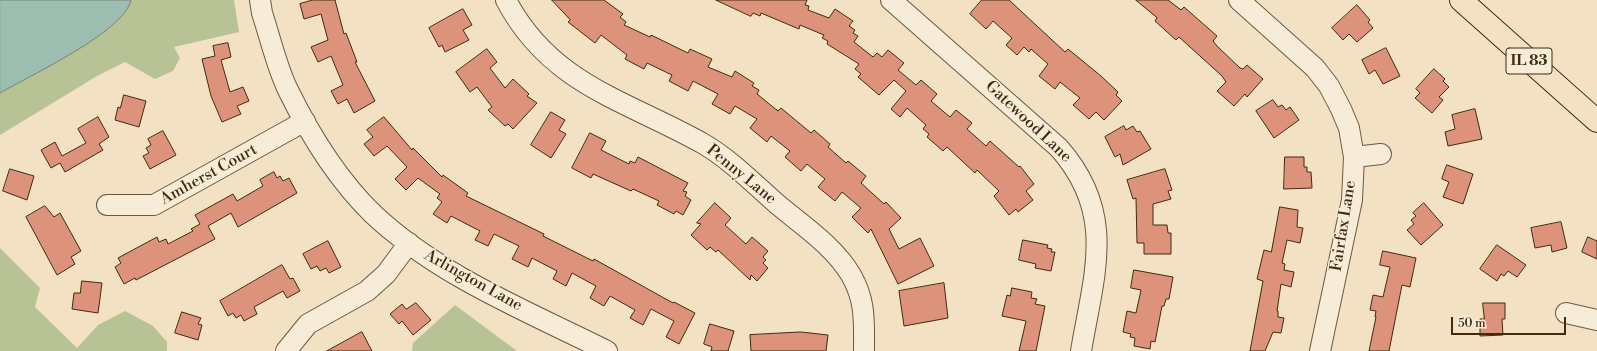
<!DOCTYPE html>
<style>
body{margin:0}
#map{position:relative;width:1597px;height:351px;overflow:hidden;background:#f2e1c3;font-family:"Libre Bodoni",serif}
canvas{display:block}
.scale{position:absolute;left:1451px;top:317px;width:115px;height:18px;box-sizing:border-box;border:2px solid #412a10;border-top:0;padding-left:5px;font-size:12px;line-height:14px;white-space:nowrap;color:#412a10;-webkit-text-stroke:3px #f7ecd8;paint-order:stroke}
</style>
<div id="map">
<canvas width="1597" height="351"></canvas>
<div class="scale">50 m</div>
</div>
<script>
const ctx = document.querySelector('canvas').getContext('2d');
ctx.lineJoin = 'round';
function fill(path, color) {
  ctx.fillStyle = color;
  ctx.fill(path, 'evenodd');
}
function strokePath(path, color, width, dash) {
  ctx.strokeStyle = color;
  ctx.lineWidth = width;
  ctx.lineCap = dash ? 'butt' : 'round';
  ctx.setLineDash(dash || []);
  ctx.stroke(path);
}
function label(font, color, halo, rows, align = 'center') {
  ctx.font = font + ' "Libre Bodoni",serif';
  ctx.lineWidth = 3;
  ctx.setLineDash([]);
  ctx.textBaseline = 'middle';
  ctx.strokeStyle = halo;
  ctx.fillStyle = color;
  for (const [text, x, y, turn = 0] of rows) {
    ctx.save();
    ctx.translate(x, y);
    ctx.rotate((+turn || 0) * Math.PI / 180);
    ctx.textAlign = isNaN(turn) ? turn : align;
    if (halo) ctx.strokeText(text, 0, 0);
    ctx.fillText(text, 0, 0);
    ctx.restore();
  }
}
fill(new Path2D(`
 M0,0H234L239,32L174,47L180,58L173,71L155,79L125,62L97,76L0,135Z
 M0,248L40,288L35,307L77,348L98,325L125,311L153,326L167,342V351H0Z
 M455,305L517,351H412L413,343Z`), '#b8c395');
const water = new Path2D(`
 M0,0H131C124,32 29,76 0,93Z`);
fill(water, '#9bbeb1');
strokePath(water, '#778371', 1);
const building = new Path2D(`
 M313,0H335L344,34L346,33L357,62H355L375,101L354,113L347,99L338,104L331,91L343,85L331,56L318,62L311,47L328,40L321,14L304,19L300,4Z
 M552,0H604L623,14L620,17L626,22L624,25L650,37L651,35L688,53L690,49L712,59L708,67L732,77L735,71L754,83L752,86L759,90L757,94L778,111L781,108L811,133L814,130L830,144L828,147L846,163L848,161L866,176L861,183L884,204L886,202L901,218L889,229L899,249L920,238L934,266L898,284L871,229L868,233L852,217L861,208L842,192L835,201L818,187L825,179L807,164L801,171L785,157L790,151L771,136L767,142L750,128L757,119L735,106L730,114L712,104L718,94L693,81L688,91L669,81L672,75L647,63L644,69L625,59L627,55L601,35L595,43L568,22L570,20Z
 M716,0H807L805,5L809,6L808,10L829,18L835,9L853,21L849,26L855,30L853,33L858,36L854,42L873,57L877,53L882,57L888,50L904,63L898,70L916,85L921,80L937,94L931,101L950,117L956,110L972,123L967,129L986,146L990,141L1019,167L1020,166L1034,184L1026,191L1033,200L1018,212L1016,209L1009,215L994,196L999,191L977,170L975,173L947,147L943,151L927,137L929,134L923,129L926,125L907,108L900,117L891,109L906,91L894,80L879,95L858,77L861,74L855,69L859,64L827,44L828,41L822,38L824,35L800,25L799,29L761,13L760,16L753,13L751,16Z
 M982,0H1009L1065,52L1068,49L1101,76L1118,92L1116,95L1122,101L1104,120L1096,112L1089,119L1073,105L1080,98L1060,82L1055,89L1039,76L1048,64L1031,49L1029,52L1024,47L1017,55L1006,45L1012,38L993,21L986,29L970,14Z
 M1136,0H1168L1181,10L1184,7L1217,36L1213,41L1217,46L1240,68L1243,69L1247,65L1263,79L1247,97L1245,94L1234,106L1217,91L1226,82L1222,76L1179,37L1176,40L1155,21L1157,18Z
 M1357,5L1370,20L1368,22L1373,28L1357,42L1349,34L1343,40L1332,28Z
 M463,9L472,25L463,30L469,40L445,52L442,45L439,47L429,28Z
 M228,43L231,57L221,60L230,92L243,87L249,101L237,106L241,114L222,122L211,96L202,59L215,56L213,46Z
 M1386,48L1400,76L1383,84L1375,70L1369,74L1362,60Z
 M487,49L497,62L490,68L505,88L513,79L529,94L527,96L537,103L513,129L508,124L505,126L488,110L492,107L477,87L470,92L456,72Z
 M1434,69L1445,79L1443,81L1449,87L1439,97L1443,100L1432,113L1415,98L1420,93L1416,89Z
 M124,95L146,101L139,127L115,120L118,107L120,108Z
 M1273,100L1278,107L1282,105L1286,110L1290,107L1299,120L1274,138L1256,111Z
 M1475,109L1482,139L1448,146L1445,132L1455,129L1452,115Z
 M551,112L565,120L559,130L566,134L551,158L531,145Z
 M98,117L109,137L99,144L103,150L65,172L60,163L51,168L41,150L55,142L62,156L86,143L78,129Z
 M384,117L412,150L413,148L442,177L443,175L468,193L466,196L544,234L543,236L593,261L594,259L673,303L674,302L695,313L679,344L666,337L674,321L651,309L643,325L630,318L635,310L610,296L604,306L590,298L596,286L572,273L566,286L553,279L557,271L532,258L528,267L512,259L519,246L494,234L488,246L475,240L480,231L451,216L447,223L433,214L442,202L437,198L440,194L418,178L406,190L395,179L407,167L387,146L374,156L364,144L373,137L367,130Z
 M1124,126L1126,130L1133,126L1137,132L1140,131L1151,149L1123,165L1120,154L1115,157L1105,137Z
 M163,131L176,155L150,169L143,156L149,153L146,148L151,145L148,139Z
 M590,133L606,141L601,150L629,164L630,161L635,163L638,157L688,183L683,191L687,192L685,196L691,200L683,215L676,211L674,214L657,205L659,201L633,189L631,191L593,174L591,178L572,168Z
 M1285,157H1304V167H1307V172H1311L1312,188L1284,189Z
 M1447,165L1473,174L1463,204L1443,197L1449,182L1442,179Z
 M10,169L34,176L27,200L3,191Z
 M1165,169L1172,190L1168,191L1171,199L1153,204V225H1167L1168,233H1171V254H1144V243H1137L1136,198L1133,199L1127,180Z
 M274,172L277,178L280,176L283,181L289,178L297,193L238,227L231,213L208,226L215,239L136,280L135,278L124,284L115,267L121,263L118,258L157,237L159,242L166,239L168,244L193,231L191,229L200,224L195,215L233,194L237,201L263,186L260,180Z
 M715,203L731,218L725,225L746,244L752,237L768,251L763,257L766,260L763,263L768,268L757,281L751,275L750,280L718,250L716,252L710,247L707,250L691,235L701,224L697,223Z
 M1424,203L1443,225L1421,245L1407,230L1414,224L1411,220L1416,216L1413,213Z
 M45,206L54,217L60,213L81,251L71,257L75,264L57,275L26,217Z
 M1280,207L1298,210L1297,227L1303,228L1300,243L1287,240L1282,263L1285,264L1284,270L1294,272L1291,287L1281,284L1277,311H1278V317L1284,318L1281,333L1273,332L1265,351H1250L1263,281L1257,279L1264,250L1271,252Z
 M1561,222L1567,248L1552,252L1551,245L1535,248L1531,228Z
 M1588,237L1597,241V259L1582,252Z
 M1023,240L1048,245L1047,248L1052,249L1051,252H1055L1051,271L1035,268L1036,264L1019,260Z
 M328,241L341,267L329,273L326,268L320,271L317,266L311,269L303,254Z
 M1497,245L1526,265L1517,277L1508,271L1504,276L1501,274L1497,281L1480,269Z
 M1383,251L1416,258L1410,287L1402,285L1389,351H1369L1376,317H1375L1376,311L1370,310L1373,295L1383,297L1390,267L1380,265Z
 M282,265L290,279L293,278L300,291L287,298L283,291L254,307L257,314L244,321L241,315L236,318L233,313L228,316L220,301Z
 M1134,270L1173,277L1169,299H1166L1164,306H1162L1155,342L1151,341L1150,349L1134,346L1135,338L1130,337L1131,334L1123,332L1127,311L1136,313L1141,290L1131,288Z
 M82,281L102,283L98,313L72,309L74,293H80Z
 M944,283L948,318L904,326L899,291Z
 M1012,288L1032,292L1031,298L1037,299L1035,304L1045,306L1036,351H1019L1026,321L1002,316L1007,295L1010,296Z
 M416,303L431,320L413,335L402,321L399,324L390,314L402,304L406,309Z
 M1483,303H1505V319H1502L1503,335L1480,336V319H1484Z
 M182,312L201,318L198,324L202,325L198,340L175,333Z
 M710,324L734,331L728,351H711L712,347L704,344Z
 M362,332L372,351H327Z
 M801,332L828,335L826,351H751L750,335Z`);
fill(building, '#dd937b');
strokePath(building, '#412a10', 1);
const minor = new Path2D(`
 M260,0L262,13C270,37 277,68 288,90C310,135 337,179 373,214C439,276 527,311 607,351
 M506,0C550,84 625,100 702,143C730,159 753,183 777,204C802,225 834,246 851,275C866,301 864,322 864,351
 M891,0L1059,148C1117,214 1094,273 1081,351
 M1239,0L1315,68L1329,86L1341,109L1349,128L1354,157L1352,200L1320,351
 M1354,157L1381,154
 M107,205H154L305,121
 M1566,313L1597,320
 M286,351L308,324L367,291L386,274L409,243`);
const major = new Path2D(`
 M1461,0L1597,121`);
strokePath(minor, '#6d583d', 22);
strokePath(major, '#412a10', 24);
strokePath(minor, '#f7ecd8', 20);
strokePath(major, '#f2e1c3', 22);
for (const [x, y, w] of [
 [1529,61,46]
]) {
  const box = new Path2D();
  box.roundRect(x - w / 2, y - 13, w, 26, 3);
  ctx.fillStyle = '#f7ecd8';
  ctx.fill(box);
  strokePath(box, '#412a10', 1);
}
label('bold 15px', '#412a10', null, [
 ["IL 83",1529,61]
]);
label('16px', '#412a10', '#f7ecd8', [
 ["Gatewood Lane",1028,122,43],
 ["Amherst Court",209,175,-29],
 ["Penny Lane",741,175,39],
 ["Fairfax Lane",1344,226,-81],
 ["Arlington Lane",473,281,29]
]);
</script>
